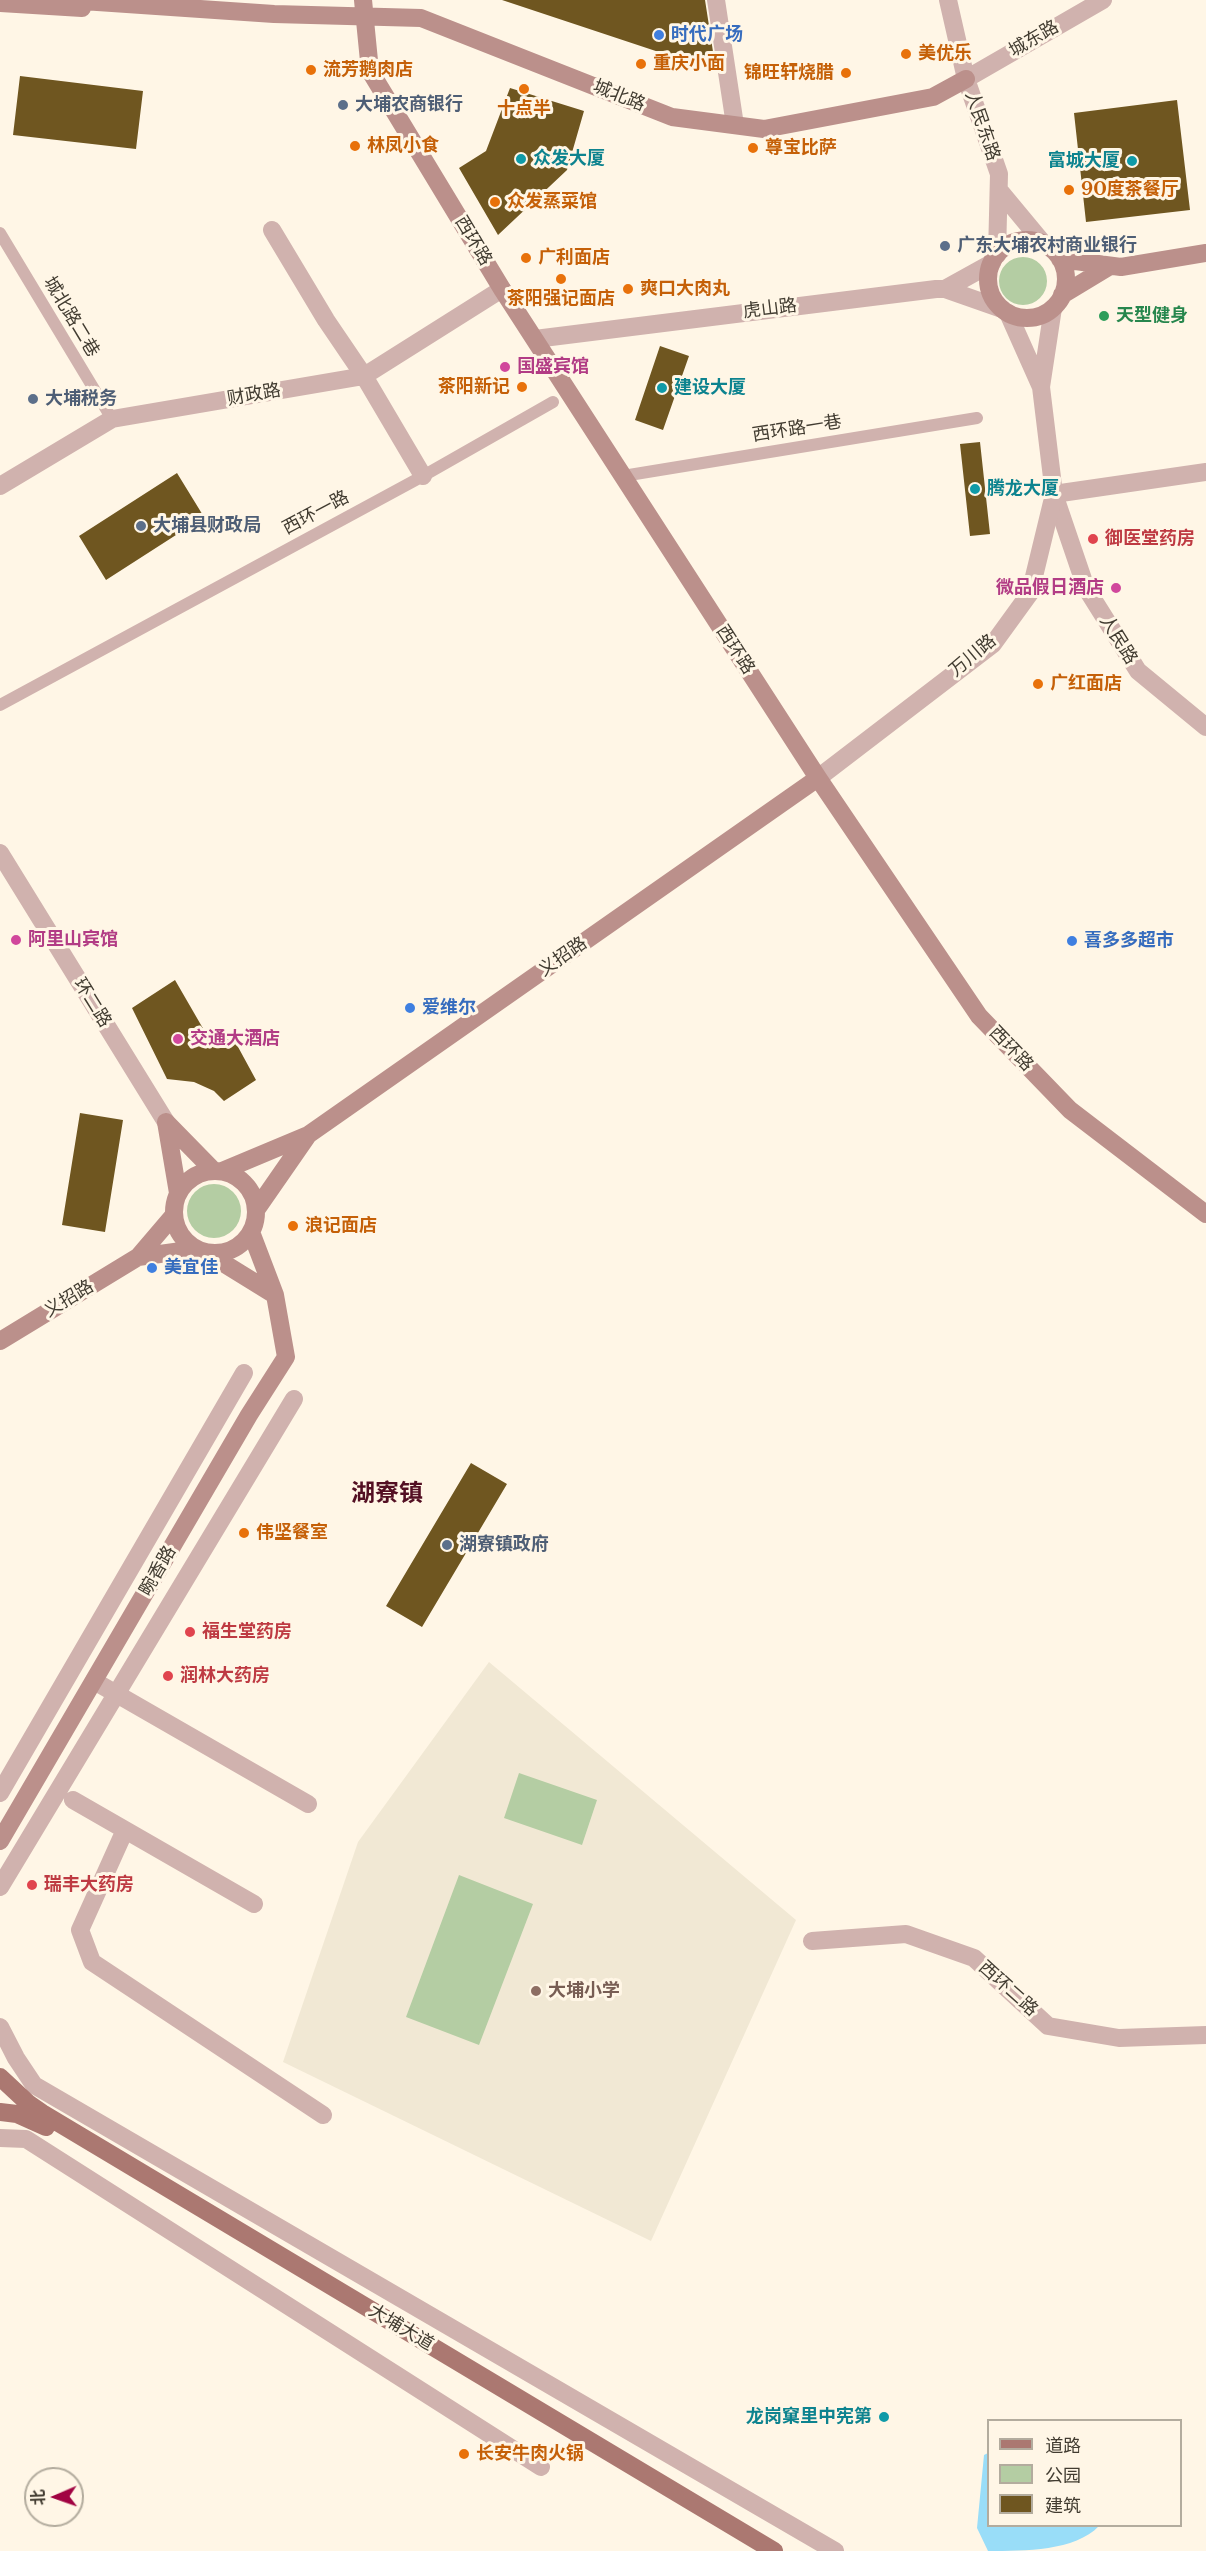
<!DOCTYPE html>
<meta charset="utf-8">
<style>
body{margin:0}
#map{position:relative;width:1206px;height:2551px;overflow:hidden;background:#fff6e6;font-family:"Libre Baskerville","Noto Sans SC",serif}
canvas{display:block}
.legend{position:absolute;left:987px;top:2419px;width:195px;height:108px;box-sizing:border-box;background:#fff6e6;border:2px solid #b3ac9e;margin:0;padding:8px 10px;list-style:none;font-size:18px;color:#423c31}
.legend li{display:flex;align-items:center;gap:12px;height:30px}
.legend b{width:30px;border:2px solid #b3ac9e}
.north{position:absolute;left:24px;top:2467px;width:60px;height:60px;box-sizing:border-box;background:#fff6e6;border:2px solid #b3ac9e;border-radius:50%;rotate:268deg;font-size:16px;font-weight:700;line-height:24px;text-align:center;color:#423c31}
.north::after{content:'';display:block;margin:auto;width:21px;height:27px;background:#a10342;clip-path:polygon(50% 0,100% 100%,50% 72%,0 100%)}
</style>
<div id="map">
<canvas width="1206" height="2551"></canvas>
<ul class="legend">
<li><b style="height:8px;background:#ab7871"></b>道路</li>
<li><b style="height:16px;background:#b4cda3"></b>公园</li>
<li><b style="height:16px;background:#6f5620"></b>建筑</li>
</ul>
<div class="north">北</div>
</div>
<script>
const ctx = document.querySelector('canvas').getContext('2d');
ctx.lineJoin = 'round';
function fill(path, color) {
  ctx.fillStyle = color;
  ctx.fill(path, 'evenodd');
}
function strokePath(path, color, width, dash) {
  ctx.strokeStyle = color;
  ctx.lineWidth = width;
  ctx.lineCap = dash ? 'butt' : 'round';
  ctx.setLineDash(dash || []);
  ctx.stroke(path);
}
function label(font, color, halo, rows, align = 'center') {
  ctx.font = font + ' "Libre Baskerville","Noto Sans SC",serif';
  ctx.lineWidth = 6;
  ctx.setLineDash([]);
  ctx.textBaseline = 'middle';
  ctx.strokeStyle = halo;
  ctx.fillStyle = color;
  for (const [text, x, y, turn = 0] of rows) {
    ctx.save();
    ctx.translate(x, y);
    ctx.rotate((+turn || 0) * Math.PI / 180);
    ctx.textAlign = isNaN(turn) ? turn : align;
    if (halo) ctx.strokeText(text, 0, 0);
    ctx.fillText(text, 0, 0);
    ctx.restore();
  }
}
fill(new Path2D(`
 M489,1662L796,1920L651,2241L283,2062L358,1842Z`), '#f1e8d4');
fill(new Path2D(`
 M999 281a24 24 0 1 1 48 0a24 24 0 1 1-48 0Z
 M187 1211a27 27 0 1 1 54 0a27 27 0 1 1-54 0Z
 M519,1773L597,1800L582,1845L504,1818Z
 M459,1875L533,1904L479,2045L406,2017Z`), '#b4cda3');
fill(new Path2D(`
 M988,2453V2526H1099C1075,2551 1025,2551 988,2551L977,2528L984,2455Z`), '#99ddf8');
fill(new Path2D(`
 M502,0H705L716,71Z
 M20,76L143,91L136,149L13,135Z
 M510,88L584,111L567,170L498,235L459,168L486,151Z
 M1177,100L1190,210L1086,222L1074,113Z
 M660,346L689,356L663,430L635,420Z
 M980,442L990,534L970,536L960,444Z
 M177,473L204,517L106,580L79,536Z
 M175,980L212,1044L231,1034L256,1080L224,1101L214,1091L194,1082L167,1079L132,1008Z
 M80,1113L123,1120L105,1232L62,1225Z
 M471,1463L507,1484L422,1627L386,1606Z`), '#6f5620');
strokePath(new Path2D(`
 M0,233L112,419
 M623,476L977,418
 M0,705L423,476L553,402`), '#d0b2ae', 12);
strokePath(new Path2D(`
 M716,0L735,125
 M272,230L326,320L364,376L423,476
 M0,486L112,419L364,376L502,289
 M1054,494L1086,588L1138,671L1206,727
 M94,1681L308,1804
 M0,1793L244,1373
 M73,1800L254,1904
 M125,1830L80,1930L92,1962L323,2115
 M0,1887L294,1399
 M812,1941L906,1934L974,1958L1048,2026L1119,2038L1206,2035
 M0,2027L16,2058L34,2085L835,2551
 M0,2138L26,2139L541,2467`), '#d0b2ae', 18);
strokePath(new Path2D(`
 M948,0L966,79L999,174L997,255
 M966,79L1103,0
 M999,190L1043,243
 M945,289L992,263
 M1008,313L1041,387
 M535,339L936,289H945L1002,309
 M1054,494L1206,472
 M818,778L993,644L1030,593L1054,494L1041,387L1053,308
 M0,853L166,1122`), '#d0b2ae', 18);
strokePath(new Path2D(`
 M68,0L274,14L421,18L672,117L764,129L933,97L966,79
 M363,0L370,71L502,289L818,778L979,1016L1070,1110L1206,1214
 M0,3L82,8
 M988 279a39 39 0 1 1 78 0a39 39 0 1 1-78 0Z
 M1060,259L1121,267L1206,253
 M1062,295L1110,266
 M166,1122L178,1193
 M166,1122L213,1170
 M174 1212a41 41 0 1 1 82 0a41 41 0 1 1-82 0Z
 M222,1171L308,1135L818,778
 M256,1210L308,1135
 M207,1253L275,1295
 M138,1257L196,1249
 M0,1341L138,1257L173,1216
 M0,1841L249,1415L286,1357L275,1295L251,1232`), '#bb908b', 18);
strokePath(new Path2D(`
 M0,2077L29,2104L42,2113L774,2551
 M0,2112L17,2114L46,2127`), '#ab7871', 18);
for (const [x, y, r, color] of [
 [659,35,6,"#3f7fe0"],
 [906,54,6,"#e8710a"],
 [641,64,6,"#e8710a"],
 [311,70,6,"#e8710a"],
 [846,73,6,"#e8710a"],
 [524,89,6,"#e8710a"],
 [343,105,6,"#5c6f8a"],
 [355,146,6,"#e8710a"],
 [753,148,6,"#e8710a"],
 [521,159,6,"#0f9aa8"],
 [1132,161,6,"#0f9aa8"],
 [1069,190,6,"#e8710a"],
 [495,202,6,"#e8710a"],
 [945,246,6,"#5c6f8a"],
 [526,258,6,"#e8710a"],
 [561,279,6,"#e8710a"],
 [628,289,6,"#e8710a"],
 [1104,316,6,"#2e9e5b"],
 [505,367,6,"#d1479c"],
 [522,387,6,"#e8710a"],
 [662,388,6,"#0f9aa8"],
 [33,399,6,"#5c6f8a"],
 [975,489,6,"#0f9aa8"],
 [141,526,6,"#5c6f8a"],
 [1093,539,6,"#e0444e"],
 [1116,588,6,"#d1479c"],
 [1038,684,6,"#e8710a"],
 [16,940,6,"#d1479c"],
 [1072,941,6,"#3f7fe0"],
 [410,1008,6,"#3f7fe0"],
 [178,1039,6,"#d1479c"],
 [293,1226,6,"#e8710a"],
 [152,1268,6,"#3f7fe0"],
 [244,1533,6,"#e8710a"],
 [447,1545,6,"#5c6f8a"],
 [190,1632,6,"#e0444e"],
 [168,1676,6,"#e0444e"],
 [32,1885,6,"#e0444e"],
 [536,1991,6,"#8d6e63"],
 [884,2417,6,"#0f9aa8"],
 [464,2454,6,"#e8710a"]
]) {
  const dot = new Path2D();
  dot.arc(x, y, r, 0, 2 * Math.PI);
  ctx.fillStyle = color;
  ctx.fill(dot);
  strokePath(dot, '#fff6e6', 2);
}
label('bold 18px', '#366cbe', '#fff6e6', [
 ["时代广场",671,35],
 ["喜多多超市",1084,941],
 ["爱维尔",422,1008],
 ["美宜佳",164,1268]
], 'left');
label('18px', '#423c31', '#fff6e6', [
 ["城东路",1034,39,-30],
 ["城北路",619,96,22],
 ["人民东路",982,126,71],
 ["西环路",473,241,59],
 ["虎山路",770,309,-7],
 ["城北路二巷",71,317,59],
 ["财政路",254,395,-10],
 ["西环路一巷",797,429,-9],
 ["西环一路",316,513,-28],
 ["人民路",1118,640,58],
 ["西环路",735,650,57],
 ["万川路",973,656,-40],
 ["义招路",563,957,-35],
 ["环二路",92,1003,58],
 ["西环路",1011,1049,46],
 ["义招路",69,1299,-31],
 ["畹香路",158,1571,-60],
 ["西环二路",1008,1989,42],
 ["大埔大道",401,2328,31]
]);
label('bold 18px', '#c56008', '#fff6e6', [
 ["美优乐",918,54],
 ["重庆小面",653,64],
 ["流芳鹅肉店",323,70],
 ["锦旺轩烧腊",834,73,"right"],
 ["十点半",524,109,"center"],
 ["林凤小食",367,146],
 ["尊宝比萨",765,148],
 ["90度茶餐厅",1081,190],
 ["众发蒸菜馆",507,202],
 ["广利面店",538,258],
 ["爽口大肉丸",640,289],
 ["茶阳强记面店",561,299,"center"],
 ["茶阳新记",510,387,"right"],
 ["广红面店",1050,684],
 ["浪记面店",305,1226],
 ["伟坚餐室",256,1533],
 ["长安牛肉火锅",476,2454]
], 'left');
label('bold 18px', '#4e5e75', '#fff6e6', [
 ["大埔农商银行",355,105],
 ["广东大埔农村商业银行",957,246],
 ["大埔税务",45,399],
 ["大埔县财政局",153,526],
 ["湖寮镇政府",459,1545]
], 'left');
label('bold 18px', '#0d838f', '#fff6e6', [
 ["众发大厦",533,159],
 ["富城大厦",1120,161,"right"],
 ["建设大厦",674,388],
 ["腾龙大厦",987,489],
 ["龙岗窠里中宪第",872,2417,"right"]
], 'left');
label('bold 18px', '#27864d', '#fff6e6', [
 ["天型健身",1116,316]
], 'left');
label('bold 18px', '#b23c85', '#fff6e6', [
 ["国盛宾馆",517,367],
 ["微品假日酒店",1104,588,"right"],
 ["阿里山宾馆",28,940],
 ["交通大酒店",190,1039]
], 'left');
label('bold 18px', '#be3a42', '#fff6e6', [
 ["御医堂药房",1105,539],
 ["福生堂药房",202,1632],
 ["润林大药房",180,1676],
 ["瑞丰大药房",44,1885]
], 'left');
label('bold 18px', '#785e54', '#fff6e6', [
 ["大埔小学",548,1991]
], 'left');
label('bold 24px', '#530f23', '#fff6e6', [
 ["湖寮镇",387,1494]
]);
</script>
